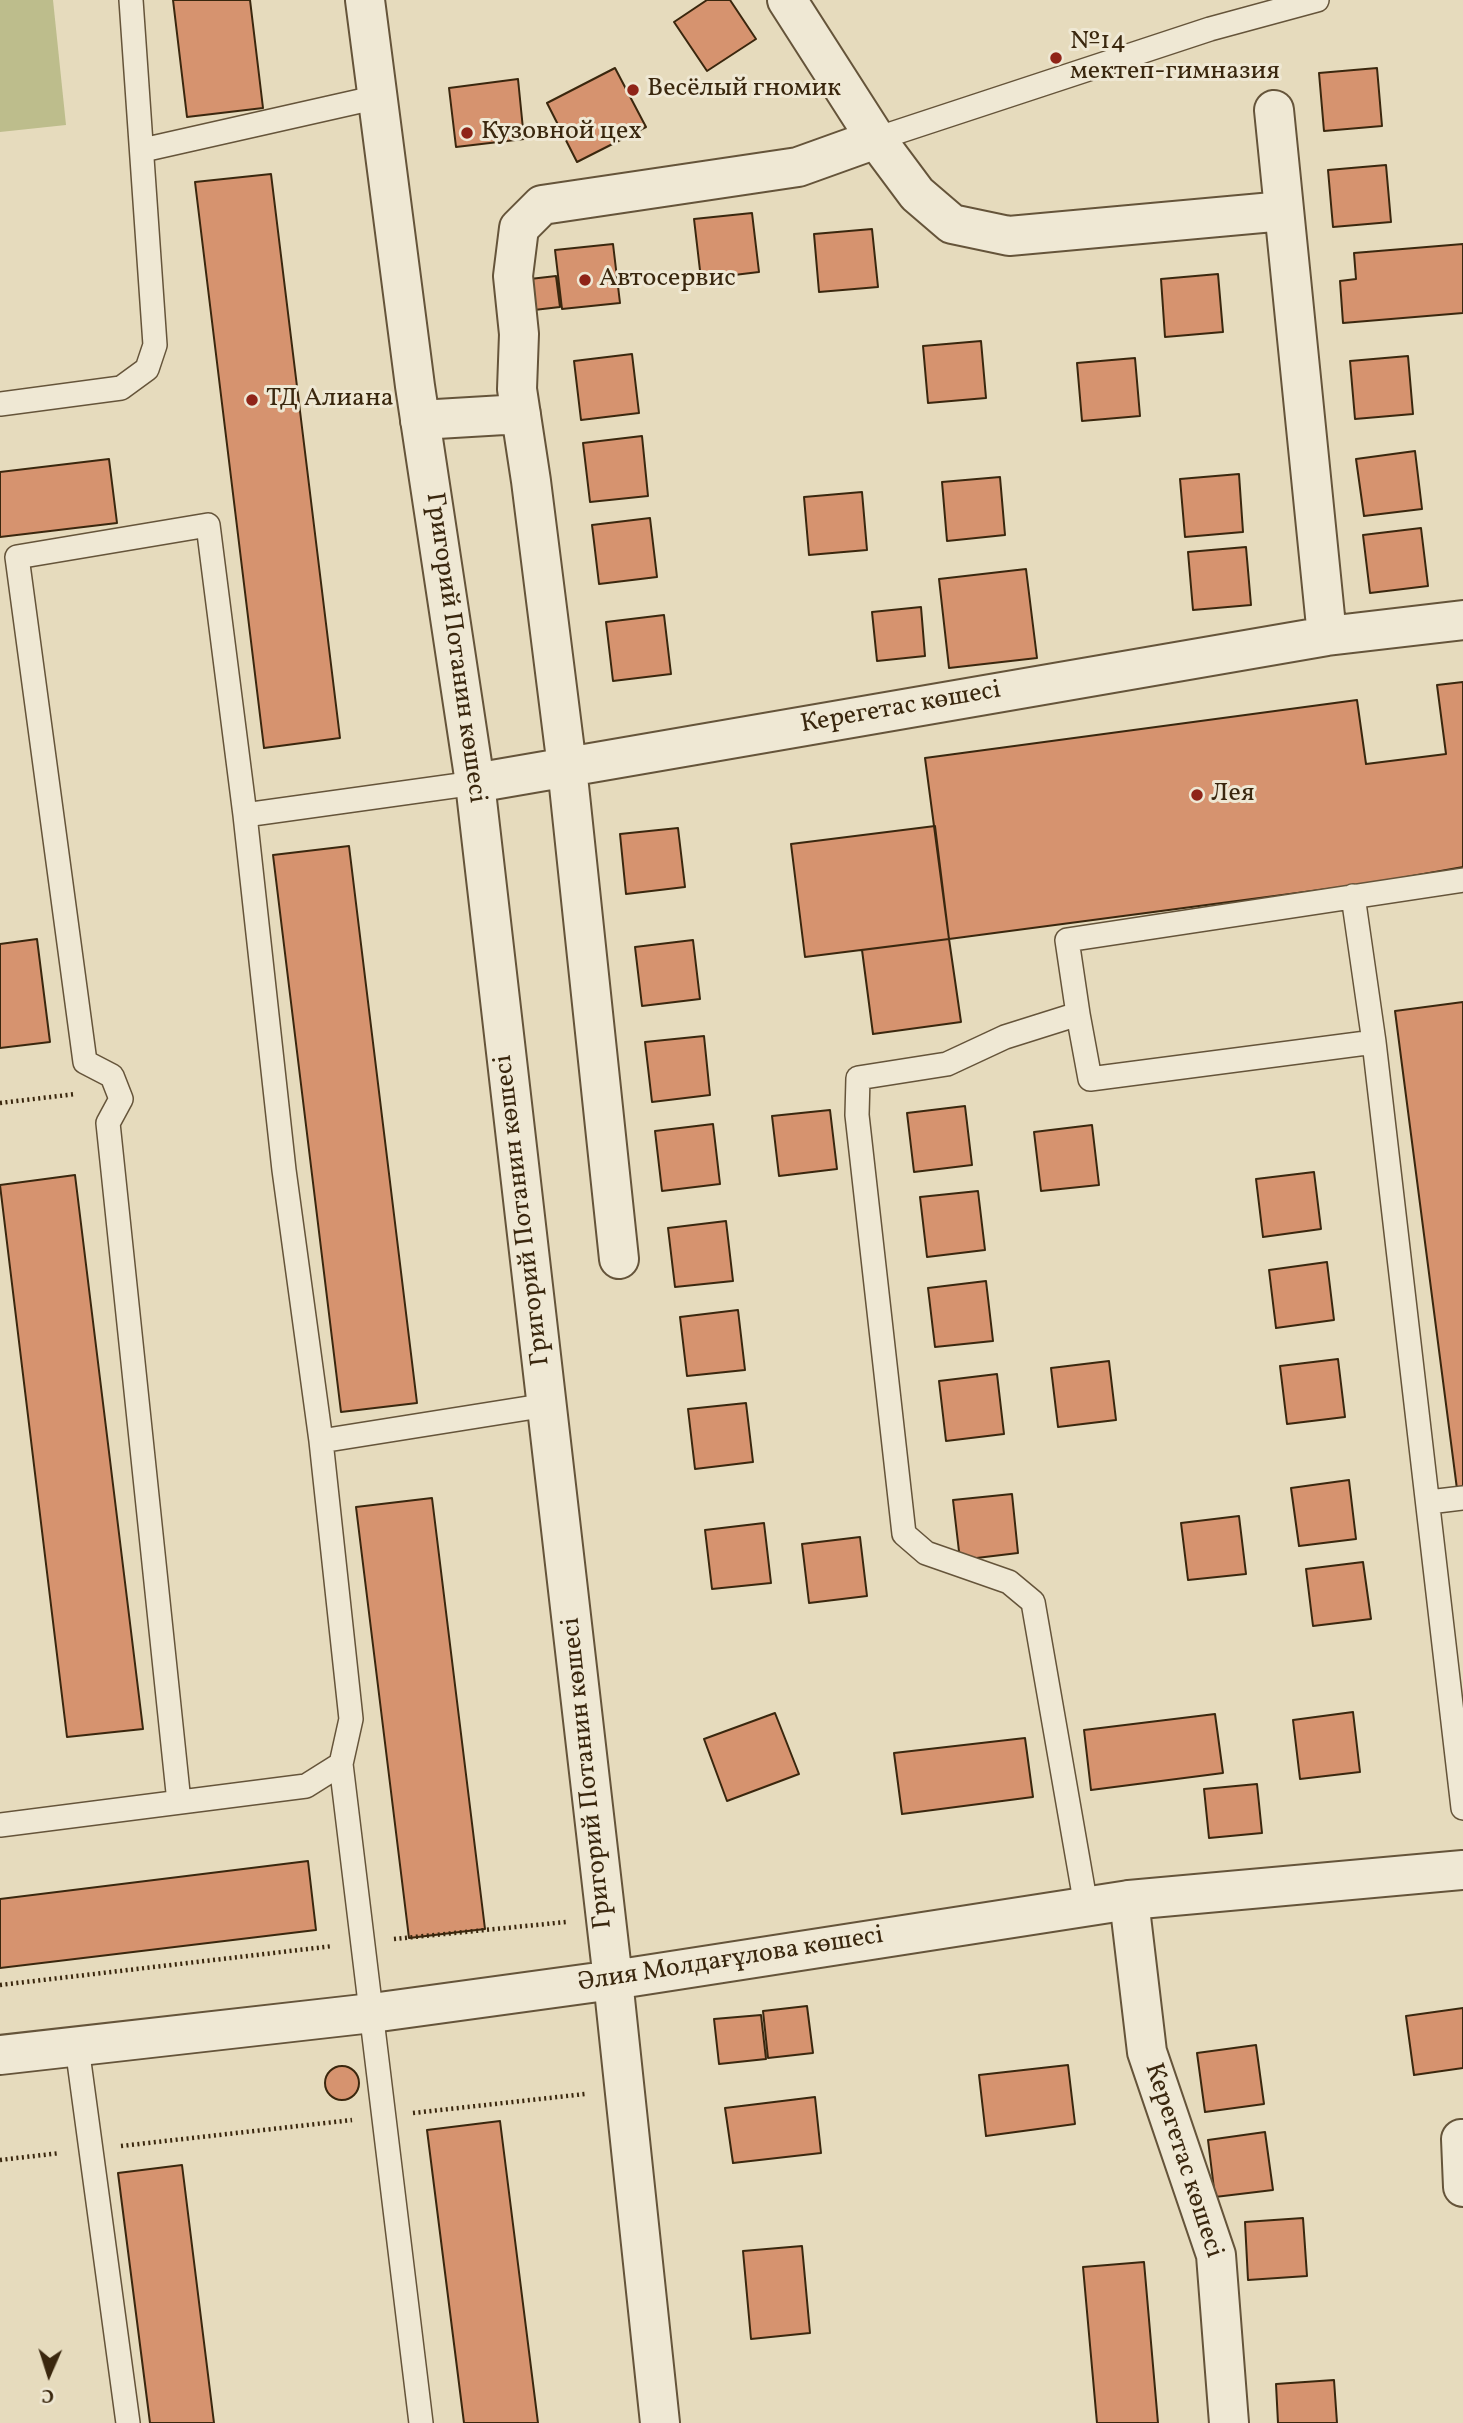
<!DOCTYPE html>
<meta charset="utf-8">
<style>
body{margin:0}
#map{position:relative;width:1463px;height:2423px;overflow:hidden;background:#e6dbbd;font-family:Vollkorn,serif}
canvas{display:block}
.north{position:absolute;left:14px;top:2339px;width:70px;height:70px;-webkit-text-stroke:5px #efe8d4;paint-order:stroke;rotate:183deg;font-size:19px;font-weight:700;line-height:28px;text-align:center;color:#3a270e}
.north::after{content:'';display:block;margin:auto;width:24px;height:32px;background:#3a270e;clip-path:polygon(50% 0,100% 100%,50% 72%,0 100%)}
</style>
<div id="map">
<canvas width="1463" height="2423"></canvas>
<div class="north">С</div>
</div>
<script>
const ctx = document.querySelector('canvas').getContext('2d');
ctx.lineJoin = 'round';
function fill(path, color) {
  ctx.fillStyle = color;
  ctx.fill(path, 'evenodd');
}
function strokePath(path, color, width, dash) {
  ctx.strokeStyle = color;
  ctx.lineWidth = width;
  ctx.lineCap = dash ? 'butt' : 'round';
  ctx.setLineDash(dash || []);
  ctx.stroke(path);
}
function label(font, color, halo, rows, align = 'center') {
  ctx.font = font + ' Vollkorn,serif';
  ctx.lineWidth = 6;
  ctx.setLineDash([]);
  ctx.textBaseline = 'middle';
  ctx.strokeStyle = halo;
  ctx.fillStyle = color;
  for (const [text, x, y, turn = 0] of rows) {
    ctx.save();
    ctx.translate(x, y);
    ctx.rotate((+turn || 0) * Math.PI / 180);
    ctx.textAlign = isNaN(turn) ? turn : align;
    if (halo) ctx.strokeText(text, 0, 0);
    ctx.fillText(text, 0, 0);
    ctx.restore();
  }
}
fill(new Path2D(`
 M0,0H53L66,125L0,132Z`), '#bdbd8c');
const building = new Path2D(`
 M173,0H250L263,108L187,117Z
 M707,0H730L756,39L707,71L674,22Z
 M615,68L646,127L577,162L547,103Z
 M1377,68L1382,126L1324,131L1319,73Z
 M518,79L524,139L456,147L449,88Z
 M1386,165L1391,222L1333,227L1328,170Z
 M271,174L340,738L264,748L195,182Z
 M752,213L759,272L701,279L694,219Z
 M872,229L878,287L819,292L814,234Z
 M613,244L620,303L562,309L555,250Z
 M1463,244V313L1343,323L1340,281L1356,279L1354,253Z
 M1218,274L1223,332L1165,337L1161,279Z
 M556,276L560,307L534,310L530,279Z
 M981,341L986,398L928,403L923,346Z
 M632,354L639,413L581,420L574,361Z
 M1408,356L1413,414L1355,419L1350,361Z
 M1135,358L1140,416L1082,421L1077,363Z
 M642,436L648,496L590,502L583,443Z
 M1415,451L1422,509L1364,516L1356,459Z
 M109,459L117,523L0,537V472Z
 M1239,474L1243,532L1185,537L1180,479Z
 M1000,477L1005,535L947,541L942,482Z
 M862,492L867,550L809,555L804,497Z
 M650,518L657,577L599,584L592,525Z
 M1421,528L1428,586L1370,593L1363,535Z
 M1246,547L1251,605L1193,610L1188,552Z
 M1026,569L1037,658L949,668L939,579Z
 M921,607L925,656L877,661L872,612Z
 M664,615L671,674L613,681L606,622Z
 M1463,682V867L1373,883L949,939L925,758L1357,700L1366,764L1446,754L1437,685Z
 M935,826L949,939L805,957L791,844Z
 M678,828L685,887L626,894L620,834Z
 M349,846L417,1403L341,1412L273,855Z
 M37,939L50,1042L0,1048V944Z
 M949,939L961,1022L873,1034L862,950Z
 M693,940L700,999L642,1006L635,947Z
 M1463,1002V1488L1457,1489L1395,1011Z
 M704,1036L710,1095L652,1102L645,1042Z
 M965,1106L972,1165L914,1172L907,1113Z
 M830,1110L837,1169L779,1176L772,1116Z
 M713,1124L720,1184L662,1191L655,1131Z
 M1092,1125L1099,1185L1041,1191L1034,1132Z
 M1314,1172L1321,1229L1263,1237L1256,1179Z
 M75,1175L143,1729L67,1737L0,1185Z
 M978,1191L985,1250L927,1257L920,1197Z
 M726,1221L733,1281L675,1287L668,1228Z
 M1327,1262L1334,1320L1276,1328L1269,1270Z
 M986,1281L993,1341L935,1347L928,1288Z
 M738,1310L745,1370L687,1376L680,1317Z
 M1338,1359L1345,1417L1287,1424L1280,1366Z
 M1109,1361L1116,1420L1058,1427L1051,1368Z
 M997,1374L1004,1434L946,1441L939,1381Z
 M746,1403L753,1462L695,1469L688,1409Z
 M1349,1480L1356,1539L1299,1546L1291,1488Z
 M1012,1494L1018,1553L960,1560L953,1500Z
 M432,1498L485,1929L409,1938L356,1507Z
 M1239,1516L1246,1574L1188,1580L1181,1523Z
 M764,1523L771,1583L712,1589L705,1530Z
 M860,1537L867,1596L809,1603L802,1544Z
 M1363,1562L1371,1619L1313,1626L1306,1569Z
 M1353,1712L1360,1772L1300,1779L1293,1720Z
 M775,1713L799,1774L727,1801L704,1739Z
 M1215,1714L1223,1773L1091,1790L1084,1730Z
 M1025,1738L1033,1797L902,1814L894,1753Z
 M1257,1784L1262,1833L1209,1838L1204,1789Z
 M308,1861L316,1930L0,1968V1899Z
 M807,2006L813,2053L768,2058L763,2011Z
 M1463,2008V2068L1414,2075L1406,2016Z
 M761,2015L766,2059L719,2064L714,2019Z
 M1256,2045L1264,2104L1205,2112L1197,2053Z
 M1068,2065L1075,2124L986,2136L979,2075Z
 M325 2083a17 17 0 1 1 34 0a17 17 0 1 1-34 0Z
 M815,2097L821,2153L733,2163L725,2108Z
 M500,2121L538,2423H464L427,2130Z
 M1265,2132L1273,2190L1215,2197L1208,2140Z
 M182,2165L214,2423H150L118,2173Z
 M1303,2218L1307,2276L1248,2280L1245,2222Z
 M802,2246L810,2333L751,2339L743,2251Z
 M1144,2262L1158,2423H1097L1083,2267Z
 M1334,2380L1337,2423H1278L1276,2384Z`);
fill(building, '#d6936f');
strokePath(building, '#3a270e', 2);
const service = new Path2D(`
 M876,139L1210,29L1317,0
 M143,150L378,97
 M0,404L121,388L147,369L155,345L131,0
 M245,815L475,783
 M1353,896L1374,1042L1463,1808
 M1078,1014L1067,940L1463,880
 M321,1441L547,1405
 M1429,1502L1463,1498
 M179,1802L108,1123L121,1099L112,1076L85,1062L17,557L208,525L245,815L284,1170L321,1441L351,1719L341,1764L421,2423
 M0,1825L306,1786L341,1764
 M1086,1906L1033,1602L1009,1582L926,1553L904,1534L857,1115L858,1078L947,1064L1005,1037L1078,1014L1090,1079L1374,1042
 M77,2047L128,2423`);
const minor = new Path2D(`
 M787,0L876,139L917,194L952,224L1009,236L1284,211
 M1274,110L1327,636
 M420,420L521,414
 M475,783L1327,636L1463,620
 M619,1259L567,767L531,481L517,389L519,334L513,276L519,228L542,205L798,167L876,139
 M1129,1900L1147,2052L1216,2255L1229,2423
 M1461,2139L1463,2187`);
const tertiary = new Path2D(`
 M365,0L415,386L475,783L613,1980L660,2423
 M0,2055L372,2013L613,1980L1129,1900L1463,1870`);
strokePath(service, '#65543a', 26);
strokePath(minor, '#65543a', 42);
strokePath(tertiary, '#65543a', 42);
strokePath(new Path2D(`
 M0,1103L76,1094
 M394,1939L566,1922
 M0,1985L333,1946
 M413,2113L585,2094
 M121,2146L352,2120
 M0,2160L60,2153`), '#3a270e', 4.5, [2, 3.5]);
strokePath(service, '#efe8d4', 23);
strokePath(minor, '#efe8d4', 38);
strokePath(tertiary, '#efe8d4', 38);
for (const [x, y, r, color] of [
 [1056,58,7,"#8f2418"],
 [633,90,7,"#8f2418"],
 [467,133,7,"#8f2418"],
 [585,280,7,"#8f2418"],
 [252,400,7,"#8f2418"],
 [1197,795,7,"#8f2418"]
]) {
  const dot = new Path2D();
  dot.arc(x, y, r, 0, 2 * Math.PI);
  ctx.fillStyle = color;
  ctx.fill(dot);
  strokePath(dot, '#efe8d4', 2.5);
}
label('26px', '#3a270e', '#efe8d4', [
 ["№14",1070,43],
 ["мектеп-гимназия",1070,73],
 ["Весёлый гномик",647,90],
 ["Кузовной цех",481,133],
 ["Автосервис",599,280],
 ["ТД Алиана",266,400],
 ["Лея",1211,795]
], 'left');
label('26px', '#3a270e', '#efe8d4', [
 ["Григорий Потанин көшесі",454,648,82],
 ["Керегетас көшесі",901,709,-10],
 ["Григорий Потанин көшесі",524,1210,-97],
 ["Григорий Потанин көшесі",589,1773,-96],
 ["Әлия Молдағұлова көшесі",731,1961,-9],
 ["Керегетас көшесі",1182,2161,72]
]);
</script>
